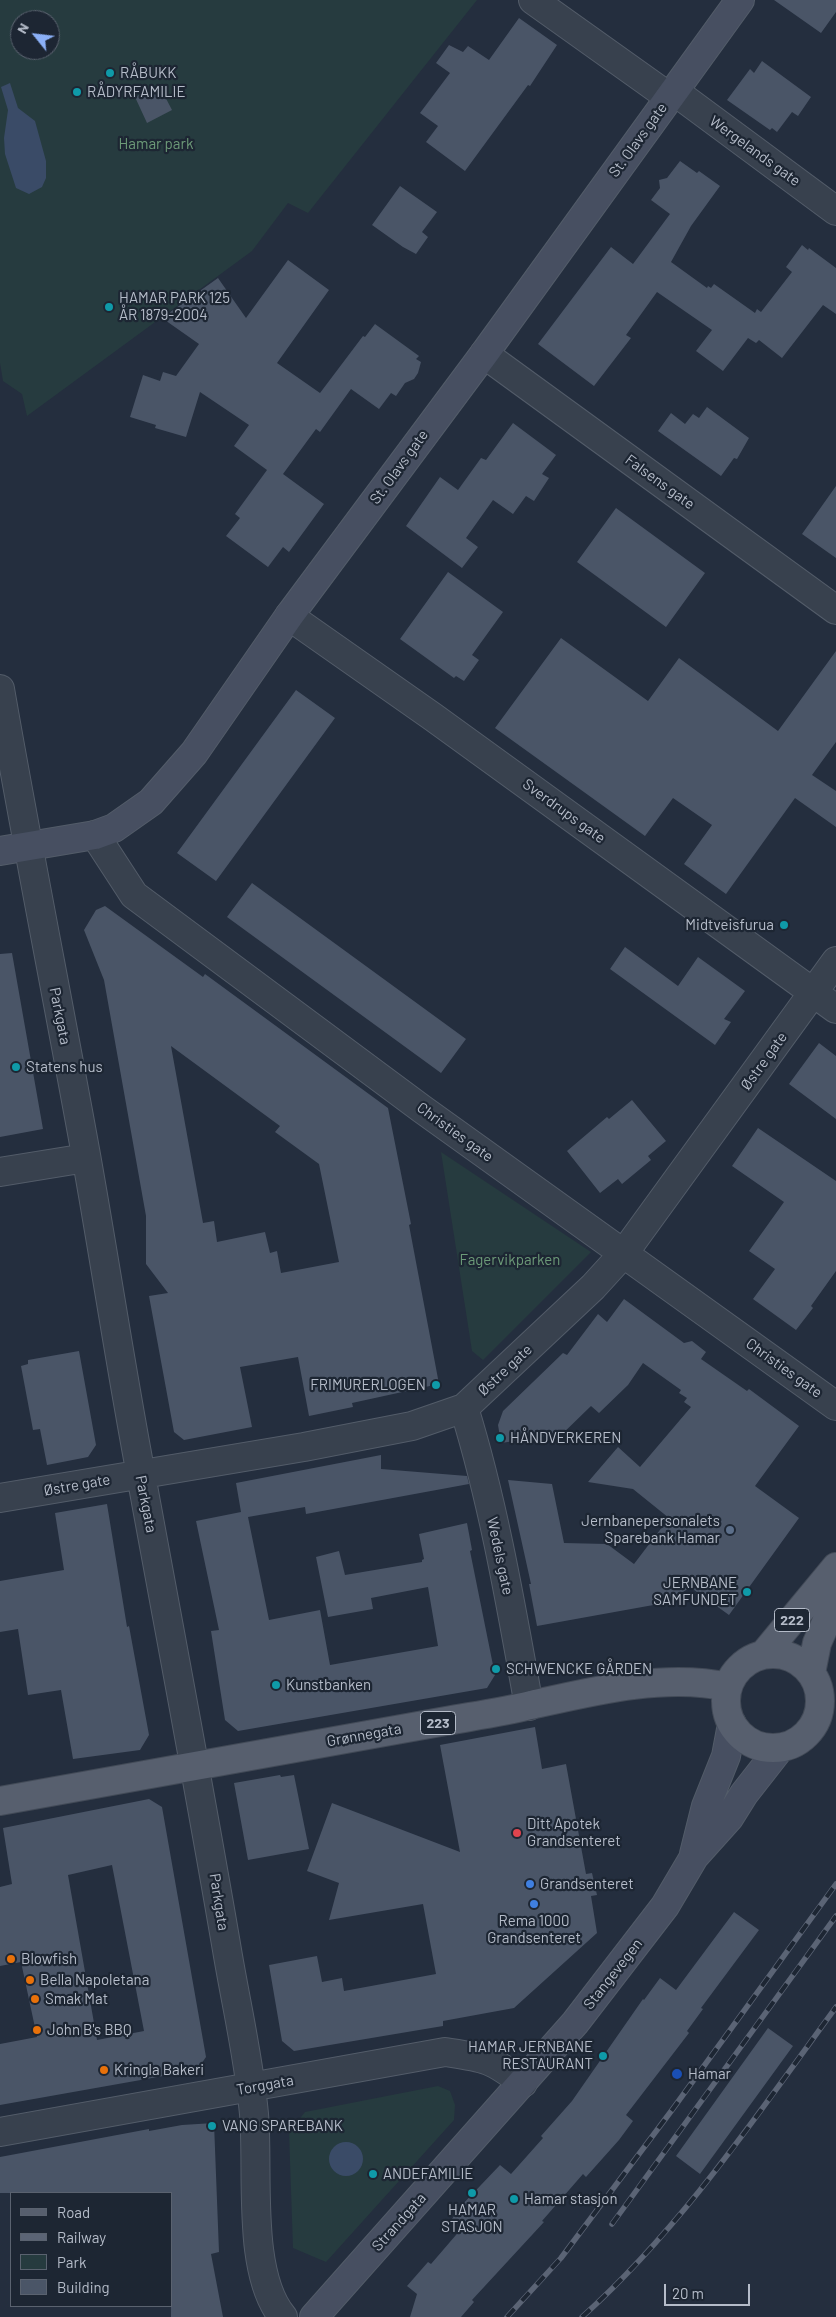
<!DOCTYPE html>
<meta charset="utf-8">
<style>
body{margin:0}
#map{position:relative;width:836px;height:2317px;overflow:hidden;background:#242e3e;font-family:Barlow,sans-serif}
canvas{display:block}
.legend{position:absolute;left:10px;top:2192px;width:162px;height:115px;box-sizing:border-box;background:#1d2633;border:1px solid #5a626f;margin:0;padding:6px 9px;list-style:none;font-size:15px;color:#b5bcc9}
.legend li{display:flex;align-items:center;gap:10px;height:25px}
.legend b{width:25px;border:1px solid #5a626f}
.north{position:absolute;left:10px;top:10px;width:50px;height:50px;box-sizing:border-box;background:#1d2633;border:1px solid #5a626f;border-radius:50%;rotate:299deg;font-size:14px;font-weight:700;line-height:20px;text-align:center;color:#b5bcc9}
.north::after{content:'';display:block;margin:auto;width:18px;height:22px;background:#8bb0f7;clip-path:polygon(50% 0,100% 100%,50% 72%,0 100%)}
.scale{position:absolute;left:664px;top:2284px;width:86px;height:22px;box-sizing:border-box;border:2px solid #b5bcc9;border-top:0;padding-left:6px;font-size:15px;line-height:18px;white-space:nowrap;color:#b5bcc9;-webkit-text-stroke:4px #1d2633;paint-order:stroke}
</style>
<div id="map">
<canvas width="836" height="2317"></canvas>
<ul class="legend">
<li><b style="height:6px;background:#575f6e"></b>Road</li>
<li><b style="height:6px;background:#5b6475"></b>Railway</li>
<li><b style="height:14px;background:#263b3f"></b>Park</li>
<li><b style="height:14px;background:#4a5567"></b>Building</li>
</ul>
<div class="north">N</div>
<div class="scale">20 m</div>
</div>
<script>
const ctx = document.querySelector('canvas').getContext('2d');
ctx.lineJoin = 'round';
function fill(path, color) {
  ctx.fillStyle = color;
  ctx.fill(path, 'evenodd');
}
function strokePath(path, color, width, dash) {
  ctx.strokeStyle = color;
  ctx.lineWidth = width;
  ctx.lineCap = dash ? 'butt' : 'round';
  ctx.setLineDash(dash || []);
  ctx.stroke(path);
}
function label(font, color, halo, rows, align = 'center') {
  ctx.font = font + ' Barlow,sans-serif';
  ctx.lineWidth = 4.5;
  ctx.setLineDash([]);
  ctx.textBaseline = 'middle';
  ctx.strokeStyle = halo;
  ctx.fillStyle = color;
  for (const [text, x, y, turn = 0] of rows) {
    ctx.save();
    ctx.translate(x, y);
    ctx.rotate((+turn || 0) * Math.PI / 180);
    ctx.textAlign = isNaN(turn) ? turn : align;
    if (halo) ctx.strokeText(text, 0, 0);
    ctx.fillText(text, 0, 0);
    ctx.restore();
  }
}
fill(new Path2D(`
 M0,0H477L308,213L288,203L252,251L27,416L22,394L3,381L0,363ZM20,20H50V50H20Z
 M441,1152L591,1252L483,1360L472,1351Z
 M438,2086L450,2091L455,2105L454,2120L326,2262L293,2248L289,2132L305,2112Z`), '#263b3f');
fill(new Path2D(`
 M10,83L18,108L35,121L46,161V178L42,187L29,194L16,188L5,154L4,138L8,110L1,87Z
 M329 2159a17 17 0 1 1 34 0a17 17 0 1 1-34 0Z`), '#3a4b67');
fill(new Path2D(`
 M774,0H836V12L821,33Z
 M519,18L557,45L530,86L528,85L465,171L426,142L438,126L420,113L450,73L436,63L449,45L463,52L468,46L489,60Z
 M762,61L811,97L798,116L792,112L777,132L772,128L770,130L727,100L750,69L754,73Z
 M159,85L172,110L147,123L135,97Z
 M680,161L697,173L699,171L720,186L691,226L671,262L707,288L708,286L711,288L714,284L755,313L757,309L761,312L792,272L786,267L802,245L808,250L809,248L836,268V314L823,305L782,358L759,340L756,343L748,338L723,371L696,351L712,330L657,292L626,335L631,338L594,386L538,344L611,247L633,264L670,214L651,200L660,188L659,180L667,178Z
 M400,186L437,212L422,232L428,237L416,254L403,247L372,225Z
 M288,260L329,290L277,363L320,393L363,336L365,337L375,324L419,356L416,359L421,362L418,373L414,379L405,383L396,396L391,393L379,409L351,389L320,432L316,429L283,474L324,504L289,552L283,547L268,567L226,536L240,518L235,514L267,470L234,446L249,425L200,392L186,437L155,428L156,425L130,417L143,375L160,381L163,372L176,376L199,344L162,318L218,278L246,318Z
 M707,407L749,438L737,459L734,458L721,476L658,431L671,413L685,424L693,414L699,418Z
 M513,423L556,455L542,474L549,478L534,501L526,496L513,514L493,500L466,538L478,547L462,568L406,526L440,477L458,490L481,458L486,460Z
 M836,486V558L802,534Z
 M616,508L705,573L666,627L577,562Z
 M448,572L503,612L472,655L479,660L464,681L456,676L454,678L400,639Z
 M561,638L648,701L679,658L778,731L836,651V742L812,775L836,791V827L795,798L726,894L684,864L712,825L673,798L645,836L495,728Z
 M296,690L335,718L216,881L177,853Z
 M252,883L466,1039L441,1073L227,917Z
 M105,906L203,977L205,974L388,1108L411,1224L409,1225L439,1384L352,1403L353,1407L309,1416L298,1357L240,1367L252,1427L184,1440L174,1432L149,1296L168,1293L146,1264V1216L104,980L84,930L96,910ZM171,1046L280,1126L275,1132L319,1164L339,1262L281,1273L277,1251L270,1253L265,1232L217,1242L214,1221L203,1223Z
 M625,947L678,986L698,957L745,991L724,1019L731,1022L715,1045L610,969Z
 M12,953L43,1129L0,1137V954Z
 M819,1043L836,1056V1119L789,1084Z
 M632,1100L666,1141L648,1156L651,1160L622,1184L618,1179L600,1193L567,1151L607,1117L609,1119Z
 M758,1128L836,1181V1271L811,1306L813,1308L796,1330L753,1299L775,1269L749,1251L784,1202L732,1166Z
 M624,1299L684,1343L692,1341L706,1352L701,1359L747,1391L749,1389L799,1426L755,1486L799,1518L729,1615L690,1587L670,1602L537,1626L529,1584H531L508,1480L552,1484L564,1543L607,1544L634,1564L669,1518L633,1489L588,1482L618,1447L640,1467L691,1407L684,1402L687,1398L679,1393L681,1390L643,1363L628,1385L599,1413L591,1406L554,1442L548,1436L501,1443L498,1425L503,1411L563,1353L567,1355L598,1314L607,1322Z
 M79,1351L96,1445L88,1457L47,1465L40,1429L33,1430L21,1366L28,1364V1360Z
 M381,1455V1469L467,1476L469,1484L306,1514L305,1507L248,1517L269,1620L320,1610L330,1665L438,1646L428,1587L371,1598L373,1609L328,1617L316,1557L339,1551L345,1575L422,1562V1560L424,1559L419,1534L467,1523L472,1550L470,1551L495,1675L487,1688L238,1731L225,1720L211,1631L219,1630L196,1521L241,1512L236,1483Z
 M107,1504L127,1627L129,1626L149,1735L140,1750L73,1759L61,1690L28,1695L18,1629L0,1632V1581L64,1570L55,1513Z
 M535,1727L542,1769L566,1764L586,1874L592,1873L597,1895L591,1896L597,1933L514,2008L443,2021V2026L294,2051L282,2041L269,1965L317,1956L322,1982L342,1978L344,1991L436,1974L423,1904L329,1920L339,1883L307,1871L332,1803L460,1852L440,1745Z
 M280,1775L281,1777L294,1775L309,1849L248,1860L234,1783Z
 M149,1799L162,1807L206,2057L197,2070L0,2105V2044L37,2037L21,1962L0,1966V1887L12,1884L3,1828ZM112,1865L144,2031L97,2040L68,1875Z
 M734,1912L759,1930L701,2008L703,2009L687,2031L689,2033L626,2115L633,2121L619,2140L586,2177L583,2174L542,2221L544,2222L472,2300L474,2302L461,2317H410L417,2294L407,2286L428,2262L431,2264L462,2228L452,2219L460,2207L500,2165L511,2174L543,2138L541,2136L572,2101L643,1999L644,2000L660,1978L676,1990Z
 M768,2028L793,2046L700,2174L676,2156Z
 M214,2123L219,2252L211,2254L223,2317H171V2193H0V2157L149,2129V2131L182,2125Z`), '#4a5567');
const street = new Path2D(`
 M533,0L669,97
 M674,91L836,211
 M484,354L836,610
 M289,616L433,717L836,1009
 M0,689C27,845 58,1000 86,1155C105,1262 121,1369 141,1475C170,1634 200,1791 227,1950C236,2004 249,2059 254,2114C259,2170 246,2273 283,2317
 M95,835L134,895L422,1109L836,1406
 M0,1172L86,1158
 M464,1408C494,1505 511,1606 529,1706
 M0,1498L304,1447L412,1426L464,1408L593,1287L624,1253L836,961
 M0,2132L445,2052C485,2058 491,2058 523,2083`);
const secondary = new Path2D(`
 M0,851L95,835L114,828L151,802L194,753L289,616L484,354L740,0
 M694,1854L706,1806L726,1756L732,1724
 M314,2317L575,2023L665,1906L694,1857L729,1818L744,1794L780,1748`);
const primary = new Path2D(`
 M726 1701a47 47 0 1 1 94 0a47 47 0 1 1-94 0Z
 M764,1654L836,1567
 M811,1673L817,1643L836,1600
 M0,1801C148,1774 297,1749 446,1721C474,1716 503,1712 531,1705C593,1691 665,1673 728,1687`);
strokePath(street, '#535c69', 30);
strokePath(secondary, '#535c69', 30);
strokePath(primary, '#424a57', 30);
strokePath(street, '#38414e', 28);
strokePath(secondary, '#474f61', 28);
strokePath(primary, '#575f6e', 28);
const rail = new Path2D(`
 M612,2224L836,1916
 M507,2317L561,2258L672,2110L836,1884
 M582,2317C682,2227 757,2115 836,2007`);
strokePath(rail, '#5b6475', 5.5);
strokePath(rail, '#1d2633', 4, [11]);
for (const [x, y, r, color] of [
 [110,73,5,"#0f9aa8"],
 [77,92,5,"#0f9aa8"],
 [109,307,5,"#0f9aa8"],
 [784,925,5,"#0f9aa8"],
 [16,1067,5,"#0f9aa8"],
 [436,1385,5,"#0f9aa8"],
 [500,1438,5,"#0f9aa8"],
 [730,1530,5,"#5c6f8a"],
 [747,1592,5,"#0f9aa8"],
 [496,1669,5,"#0f9aa8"],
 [276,1685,5,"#0f9aa8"],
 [517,1833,5,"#e0444e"],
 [530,1884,5,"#3f7fe0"],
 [534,1904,5,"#3f7fe0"],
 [11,1959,5,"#e8710a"],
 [30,1980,5,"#e8710a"],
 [35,1999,5,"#e8710a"],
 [37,2030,5,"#e8710a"],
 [603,2056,5,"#0f9aa8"],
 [104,2070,5,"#e8710a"],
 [677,2074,6,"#1a4fb4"],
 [212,2126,5,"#0f9aa8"],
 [373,2174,5,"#0f9aa8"],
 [472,2193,5,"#0f9aa8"],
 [514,2199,5,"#0f9aa8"]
]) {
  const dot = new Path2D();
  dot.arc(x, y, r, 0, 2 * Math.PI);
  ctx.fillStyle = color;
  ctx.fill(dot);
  strokePath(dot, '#1d2633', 2);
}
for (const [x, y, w] of [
 [792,1620,35],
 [438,1723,35]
]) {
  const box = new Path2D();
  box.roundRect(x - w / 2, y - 11.5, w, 23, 4);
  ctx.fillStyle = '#1d2633';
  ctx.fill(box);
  strokePath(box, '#b5bcc9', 1);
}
label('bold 14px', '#b5bcc9', null, [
 ["222",792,1620],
 ["223",438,1723]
]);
label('15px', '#b5bcc9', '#1d2633', [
 ["RÅBUKK",120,73],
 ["RÅDYRFAMILIE",87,92],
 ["HAMAR PARK 125",119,298],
 ["ÅR 1879-2004",119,315],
 ["Midtveisfurua",774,925,"right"],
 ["Statens hus",26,1067],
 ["FRIMURERLOGEN",426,1385,"right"],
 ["HÅNDVERKEREN",510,1438],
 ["Jernbanepersonalets",720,1521,"right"],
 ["Sparebank Hamar",720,1538,"right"],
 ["JERNBANE",737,1583,"right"],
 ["SAMFUNDET",737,1600,"right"],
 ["SCHWENCKE GÅRDEN",506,1669],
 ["Kunstbanken",286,1685],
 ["Ditt Apotek",527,1824],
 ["Grandsenteret",527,1841],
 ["Grandsenteret",540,1884],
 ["Rema 1000",534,1921,"center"],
 ["Grandsenteret",534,1938,"center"],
 ["Blowfish",21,1959],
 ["Bella Napoletana",40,1980],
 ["Smak Mat",45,1999],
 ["John B's BBQ",47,2030],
 ["HAMAR JERNBANE",593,2047,"right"],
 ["RESTAURANT",593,2064,"right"],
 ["Kringla Bakeri",114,2070],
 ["Hamar",688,2074],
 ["VANG SPAREBANK",222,2126],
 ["ANDEFAMILIE",383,2174],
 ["Hamar stasjon",524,2199],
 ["HAMAR",472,2210,"center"],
 ["STASJON",472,2227,"center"]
], 'left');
label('15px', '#b5bcc9', '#1d2633', [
 ["St. Olavs gate",638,140,-54],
 ["Wergelands gate",755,151,36],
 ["St. Olavs gate",399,467,-54],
 ["Falsens gate",660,482,36],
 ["Sverdrups gate",564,811,36],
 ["Parkgata",60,1016,79],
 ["Østre gate",764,1061,-54],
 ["Christies gate",455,1132,36],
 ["Christies gate",784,1368,36],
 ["Østre gate",505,1370,-43],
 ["Østre gate",77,1485,-10],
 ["Parkgata",146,1504,79],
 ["Wedels gate",500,1556,78],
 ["Grønnegata",364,1735,-10],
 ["Parkgata",219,1902,81],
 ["Stangevegen",613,1974,-52],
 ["Torggata",265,2085,-10],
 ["Strandgata",399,2222,-48]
]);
label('15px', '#6c9a78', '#1d2633', [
 ["Hamar park",156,144],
 ["Fagervikparken",510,1260]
]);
</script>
